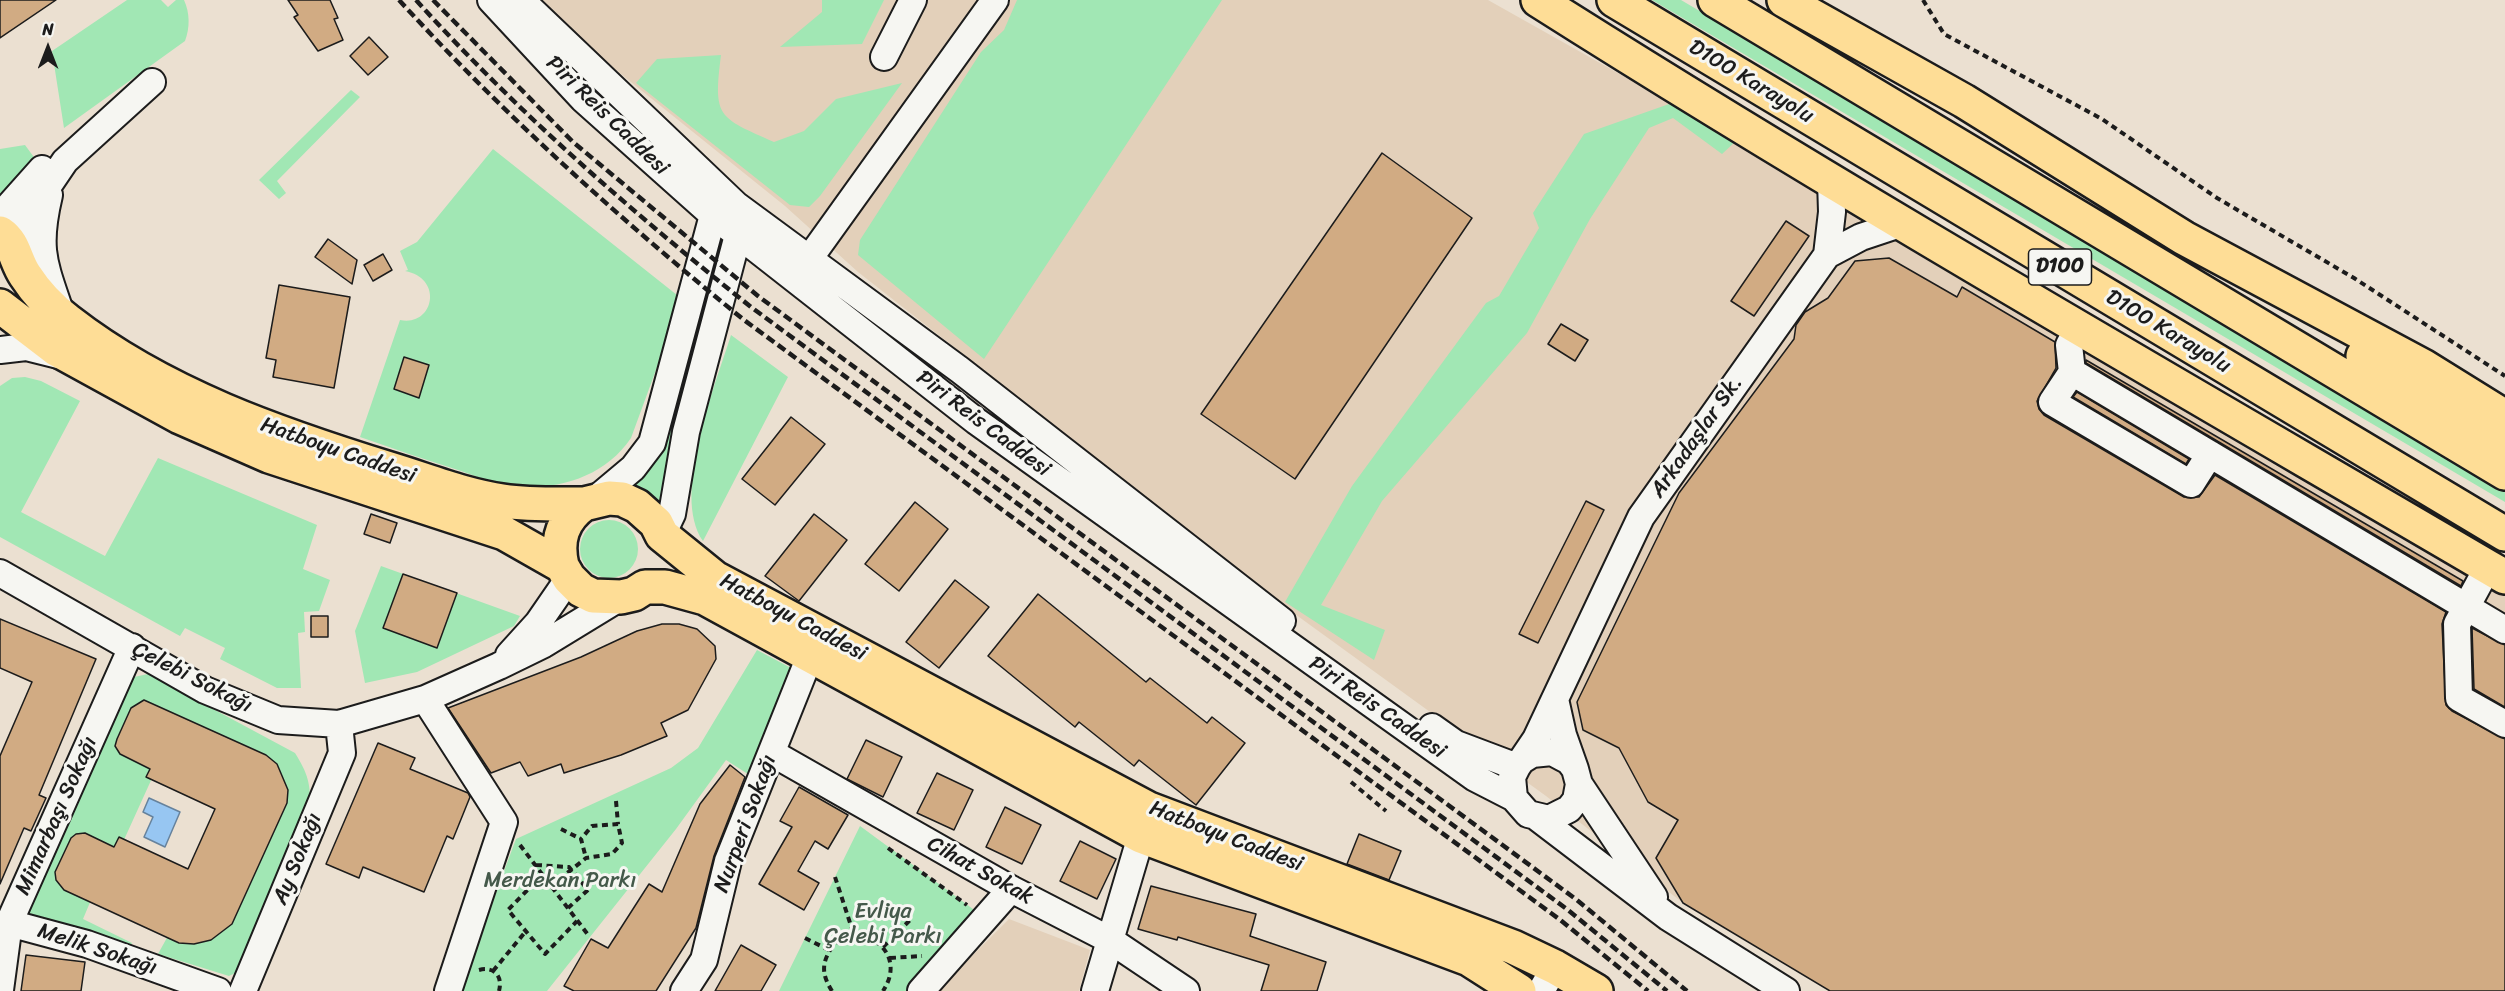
<!DOCTYPE html>
<meta charset="utf-8">
<style>
body{margin:0}
#map{position:relative;width:2505px;height:991px;overflow:hidden;background:#ebe0d1;font-family:Sriracha,sans-serif}
canvas{display:block}
.north{position:absolute;left:18px;top:18px;width:60px;height:60px;-webkit-text-stroke:4px #f6f6f2;paint-order:stroke;rotate:0deg;font-size:16px;font-weight:700;line-height:24px;text-align:center;color:#1c1c1c}
.north::after{content:'';display:block;margin:auto;width:21px;height:27px;background:#1c1c1c;clip-path:polygon(50% 0,100% 100%,50% 72%,0 100%)}
</style>
<div id="map">
<canvas width="2505" height="991"></canvas>
<div class="north">N</div>
</div>
<script>
const ctx = document.querySelector('canvas').getContext('2d');
ctx.lineJoin = 'round';
function fill(path, color) {
  ctx.fillStyle = color;
  ctx.fill(path, 'evenodd');
}
function strokePath(path, color, width, dash) {
  ctx.strokeStyle = color;
  ctx.lineWidth = width;
  ctx.lineCap = dash ? 'butt' : 'round';
  ctx.setLineDash(dash || []);
  ctx.stroke(path);
}
function label(font, color, halo, rows, align = 'center') {
  ctx.font = font + ' Sriracha,sans-serif';
  ctx.lineWidth = 6;
  ctx.setLineDash([]);
  ctx.textBaseline = 'middle';
  ctx.strokeStyle = halo;
  ctx.fillStyle = color;
  for (const [text, x, y, turn = 0] of rows) {
    ctx.save();
    ctx.translate(x, y);
    ctx.rotate((+turn || 0) * Math.PI / 180);
    ctx.textAlign = isNaN(turn) ? turn : align;
    if (halo) ctx.strokeText(text, 0, 0);
    ctx.fillText(text, 0, 0);
    ctx.restore();
  }
}
fill(new Path2D(`
 M529,0H1488L1737,140L2505,587V991H1829L1683,903L1546,796L1288,609L858,272L785,206Z
 M1009,919L1090,950L1079,991H937Z`), '#e3d0ba');
fill(new Path2D(`
 M127,0H161L168,7L176,0H184C190,13 190,28 185,41L64,128L52,51Z
 M822,0H884L862,44L780,47L822,12Z
 M1017,0H1222L984,359L858,255L860,240L981,52L1004,30Z
 M1652,0H1681L2505,485V502Z
 M721,55C713,118 718,117 774,142L804,131L836,99L902,83L820,196L809,207L790,205L636,83L657,59Z
 M351,90L360,97L277,181L286,193L279,199L259,180Z
 M1672,103L1737,140L1722,154L1673,118L1649,128L1590,219L1527,333L1382,501L1321,605L1385,630L1374,660L1285,602L1352,486L1486,303L1499,296L1539,228L1533,213L1584,134Z
 M25,145L36,160L0,195V149Z
 M493,149L682,299L631,438C606,475 563,489 519,487C499,487 479,477 461,471C427,460 394,449 360,437L400,320C434,327 444,278 405,271L408,270L400,251L417,242Z
 M731,335L788,377L703,541C671,494 715,386 731,335Z
 M25,377L41,381L80,401L21,512L105,556L158,458L317,525L303,569L330,580L319,611L304,612L305,632L298,633L301,688H277L220,659L225,648L185,628L180,636L0,537V386L12,378Z
 M677,417L661,509L625,485L663,441Z
 M580 549a29 29 0 1 1 58 0a29 29 0 1 1-58 0Z
 M381,566L520,616L514,626L417,672L365,683L355,631Z
 M757,650L793,669L751,776L726,760L676,829L547,991H459L516,839L671,768L698,748Z
 M148,674L295,753C307,772 312,785 309,808L241,970L229,976L158,954L169,934L91,900L83,919L132,943L131,945L28,915L134,677ZM158,765L238,801L197,889L118,853Z
 M860,826L977,912L913,991H779Z`), '#a1e7b4');
const water = new Path2D(`
 M149,798L180,812L165,847L144,837L153,817L143,812Z`);
fill(water, '#97c6f2');
strokePath(water, '#66829c', 1.5);
const building = new Path2D(`
 M0,0H56L0,38Z
 M288,0H330L338,18L334,19L343,40L318,51L294,17L298,15Z
 M369,37L388,57L368,75L350,56Z
 M1382,153L1472,218L1295,479L1201,414Z
 M1786,221L1809,236L1754,316L1731,301Z
 M328,239L357,260L352,284L315,257Z
 M383,254L392,270L373,281L364,265Z
 M1889,258L1957,297L1962,287L2055,342L2056,368L2037,401L2039,409L2044,415L2184,497H2199L2215,475L2446,612L2442,624L2446,705L2452,711L2505,739V991H1830L1683,903L1656,858L1678,820L1648,802L1619,748L1583,730L1577,702L1679,493L1794,339L1796,325L1805,312L1828,298L1855,261Z
 M279,285L350,297L334,388L273,377L276,360L266,358Z
 M1561,324L1588,340L1575,361L1548,344Z
 M404,357L429,365L419,398L394,389Z
 M2086,360L2463,581L2461,586L2086,363Z
 M2077,392L2189,459L2186,464L2073,397Z
 M791,417L825,444L775,505L742,479Z
 M1586,501L1604,510L1538,643L1519,634Z
 M915,502L948,529L899,591L865,564Z
 M371,514L397,523L390,543L364,534Z
 M814,514L847,540L799,601L765,576Z
 M403,574L457,593L437,648L383,628Z
 M955,580L989,607L939,668L906,642Z
 M1038,594L1146,682L1150,678L1207,723L1212,717L1245,743L1196,805L1139,760L1134,766L1079,722L1075,727L988,656Z
 M311,616H328V637H311Z
 M0,619L96,659L39,795L46,798L31,831L24,828L0,884V756L32,682L0,668Z
 M662,624H679L697,629L715,646L716,659L688,710L661,723L667,736L621,755L564,773L561,764L528,776L520,762L491,773L448,708L581,657L637,631Z
 M2472,628L2505,645V707L2474,689Z
 M144,700L266,755L277,764L288,790L287,803L232,924L211,940L194,944L179,943L64,890L56,880L55,872L71,838L76,834L85,833L114,847L119,837L188,869L215,809L146,777L150,769L120,754L115,746L117,739L131,708Z
 M866,740L902,757L883,797L847,779Z
 M378,743L415,758L410,769L468,793L470,797L453,839L447,836L424,892L363,867L359,878L326,864Z
 M730,765L745,777L714,856L696,928L656,991H574L564,986L591,939L608,948L649,884L662,892L700,804Z
 M937,773L973,790L954,830L917,813Z
 M799,787L848,815L828,849L815,841L798,871L819,883L804,910L759,884L792,827L780,821Z
 M1005,807L1041,825L1022,864L986,847Z
 M1359,834L1401,851L1389,880L1347,864Z
 M1080,841L1116,859L1097,899L1060,881Z
 M1151,886L1256,914L1250,936L1326,962L1317,991H1261L1269,965L1178,937L1177,940L1138,929Z
 M741,945L776,965L761,991H715Z
 M26,955L85,962L81,991H21Z`);
fill(building, '#d1ab83');
strokePath(building, '#1c1c1c', 1.5);
const minor = new Path2D(`
 M491,0L583,99L713,215L976,421L1475,778L1514,798
 M521,0L736,205L960,370L1282,621
 M884,57L913,0
 M49,195C36,250 44,263 61,314
 M0,216L42,169
 M15,251L27,217L65,161L152,82
 M1827,255L1861,237L1903,223
 M809,259L995,0
 M2079,327L2069,345L2072,372L2052,402L2191,484L2210,454
 M0,350L26,347L58,355
 M2072,372L2505,630
 M596,499L633,468L652,443L713,215
 M662,535L672,514L686,432L738,235L737,219
 M2488,567L2457,624L2459,698L2505,724
 M0,573L205,690L278,720L339,724L425,699L499,666L544,644L621,597
 M509,655L538,623L569,578
 M425,699L504,822L448,991
 M1555,699L1563,735L1575,769
 M1432,727L1456,744L1517,767
 M772,753L1011,889L1110,940L1186,991
 M1524,759L1532,754L1552,752L1569,761L1575,769L1579,784L1576,800L1569,809L1549,819L1528,814L1514,798L1512,777L1517,767L1536,739L1641,517L1827,255L1832,212L1831,180
 M1579,784L1654,897
 M1538,818L1668,917L1786,991
 M9,923L87,944L218,991
 M0,990L9,923L132,647
 M243,991L342,753L339,724
 M684,991L704,960L728,861L810,656
 M921,991L1011,889
 M1095,991L1141,836
 M1541,991L1555,967`);
const major = new Path2D(`
 M0,233C15,243 15,260 25,275C36,292 52,309 68,321C163,395 280,435 393,470C429,481 466,496 503,501C530,505 557,504 584,504L609,498L622,499L637,506L656,523L662,535L715,578L1149,809L1513,947L1555,967L1596,991
 M0,306L56,349L180,417L269,456L504,533L562,566L569,578L581,590L593,596L621,597L634,594L645,587H665L705,598L1141,836L1469,959L1519,991
 M562,566C556,540 562,520 584,504`);
const highway = new Path2D(`
 M1538,0C1855,201 2181,387 2505,577
 M1614,0L2505,534
 M1715,0L2505,473
 M1784,0L1964,101L2184,238L2423,366L2505,417
 M2363,356L2503,447`);
strokePath(minor, '#1c1c1c', 30);
strokePath(major, '#1c1c1c', 38);
strokePath(highway, '#1c1c1c', 38);
strokePath(new Path2D(`
 M1923,0L1944,34L2102,119L2217,198L2354,278L2505,376
 M1351,782L1386,811
 M616,801L618,824
 M561,829L581,839
 M520,845L589,936
 M888,848L967,905
 M536,865L569,867L588,890L568,908
 M542,875L508,910L545,954L577,921
 M835,877L854,935
 M551,886L586,858L612,854L622,843L618,824L592,826L581,839L586,858
 M805,938L829,950
 M883,947L910,920
 M890,958L922,956
 M479,970C494,966 503,976 499,991
 M493,971L526,931
 M832,991C825,980 821,969 827,956C846,912 913,946 883,991`), '#1c1c1c', 4, [6, 4.5]);
strokePath(minor, '#f6f6f2', 26);
strokePath(major, '#fedd96', 33);
strokePath(highway, '#fedd96', 33);
strokePath(new Path2D(`
 M399,0C505,116 622,221 744,320L1559,919L1648,991
 M416,0C518,113 632,212 751,307L1568,910L1667,991
 M433,0L573,142L758,296L1577,900L1687,991`), '#1c1c1c', 4.5, [9, 4.5]);
for (const [x, y, w] of [
 [2060,267,63]
]) {
  const box = new Path2D();
  box.roundRect(x - w / 2, y - 18, w, 36, 4.5);
  ctx.fillStyle = '#f6f6f2';
  ctx.fill(box);
  strokePath(box, '#1c1c1c', 1.5);
}
label('bold 21px', '#1c1c1c', null, [
 ["D100",2060,267]
]);
label('22px', '#1c1c1c', '#f6f6f2', [
 ["D100 Karayolu",1751,82,31],
 ["Piri Reis Caddesi",607,116,44],
 ["D100 Karayolu",2168,332,31],
 ["Piri Reis Caddesi",983,424,37],
 ["Arkadaşlar Sk.",1697,437,-55],
 ["Hatboyu Caddesi",338,451,19],
 ["Hatboyu Caddesi",793,618,28],
 ["Çelebi Sokağı",192,678,27],
 ["Piri Reis Caddesi",1377,708,35],
 ["Mimarbaşı Sokağı",57,816,-66],
 ["Nurperi Sokağı",746,824,-70],
 ["Hatboyu Caddesi",1226,837,21],
 ["Ay Sokağı",298,859,-68],
 ["Cihat Sokak",980,871,29],
 ["Melik Sokağı",97,950,18]
]);
label('22px', '#44594a', '#f6f6f2', [
 ["Merdekan Parkı",560,881],
 ["Evliya",883,912],
 ["Çelebi Parkı",883,937]
]);
</script>
